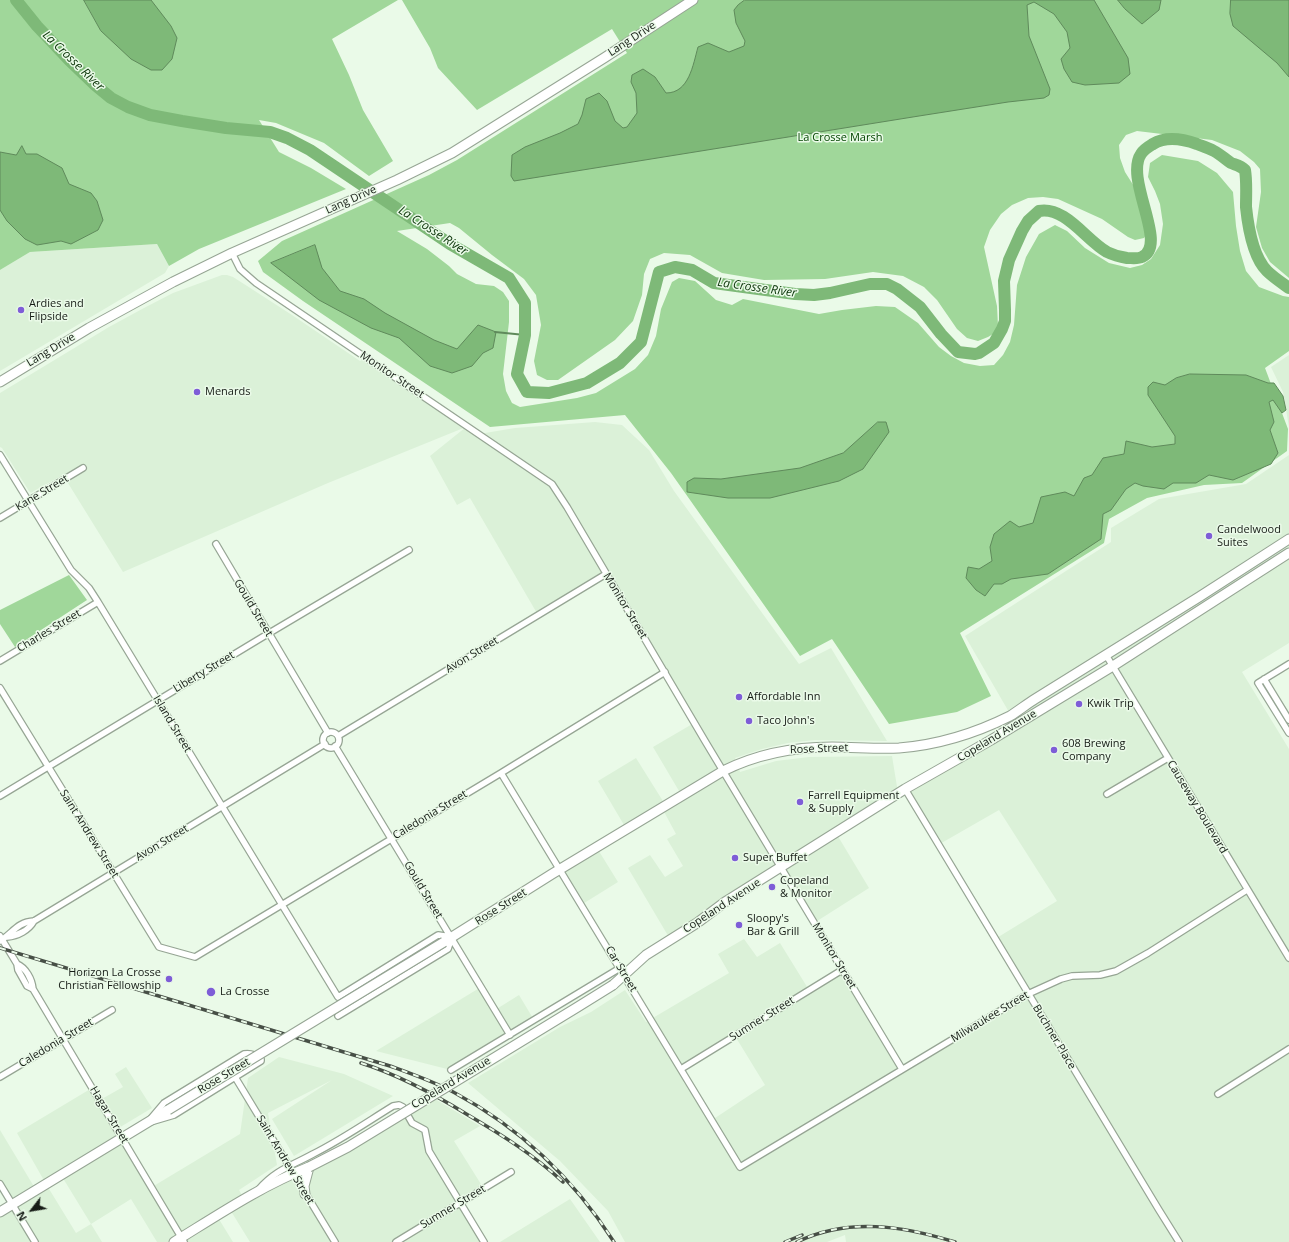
<!DOCTYPE html>
<style>
body{margin:0}
#map{position:relative;width:1289px;height:1242px;overflow:hidden;background:#eafae8;font-family:"Open Sans",sans-serif}
canvas{display:block}
.north{position:absolute;left:12px;top:1190px;width:40px;height:40px;-webkit-text-stroke:3px #eafae8;paint-order:stroke;rotate:239deg;font-size:11px;font-weight:700;line-height:16px;text-align:center;color:#161c16}
.north::after{content:'';display:block;margin:auto;width:14px;height:18px;background:#161c16;clip-path:polygon(50% 0,100% 100%,50% 72%,0 100%)}
</style>
<div id="map">
<canvas width="1289" height="1242"></canvas>
<div class="north">N</div>
</div>
<script>
const ctx = document.querySelector('canvas').getContext('2d');
ctx.lineJoin = 'round';
function fill(path, color) {
  ctx.fillStyle = color;
  ctx.fill(path, 'evenodd');
}
function strokePath(path, color, width, dash) {
  ctx.strokeStyle = color;
  ctx.lineWidth = width;
  ctx.lineCap = dash ? 'butt' : 'round';
  ctx.setLineDash(dash || []);
  ctx.stroke(path);
}
function label(font, color, halo, rows, align = 'center') {
  ctx.font = font + ' "Open Sans",sans-serif';
  ctx.lineWidth = 3;
  ctx.setLineDash([]);
  ctx.textBaseline = 'middle';
  ctx.strokeStyle = halo;
  ctx.fillStyle = color;
  for (const [text, x, y, turn = 0] of rows) {
    ctx.save();
    ctx.translate(x, y);
    ctx.rotate((+turn || 0) * Math.PI / 180);
    ctx.textAlign = isNaN(turn) ? turn : align;
    if (halo) ctx.strokeText(text, 0, 0);
    ctx.fillText(text, 0, 0);
    ctx.restore();
  }
}
fill(new Path2D(`
 M157,244L169,266L165,273L0,371V270L30,252Z
 M222,275H227L233,277L244,284L292,315L360,361L365,357L479,434L515,428L595,422L622,425L649,450L674,491L799,664L831,648L887,741L815,740L788,743L762,749L735,758L740,772L776,761L809,757L892,756L898,793L836,833L869,888L814,923L781,868L670,939L628,868L650,855L665,877L683,866L667,839L676,834L662,808L627,830L598,781L636,758L666,806L682,796L653,747L694,723L606,574L538,615L470,498L457,505L430,456L466,427L328,483L123,572L63,475L34,491L31,493L29,491L2,448L0,447V393L109,327L144,308L173,293Z
 M1289,355V427L1283,392L1271,367Z
 M1289,455V643L1242,672L1289,749V1242H846L845,1235L827,1242H625L608,1211L560,1161L468,1083L560,1027L591,1012L625,990L646,1022L729,973L718,954L744,939L757,957L780,943L809,990L842,970L902,1069L1028,994L995,939L1057,901L999,810L938,845L905,789L1017,726L965,636L1111,542V528L1159,499L1246,484ZM735,1036L765,1085L712,1120L682,1069Z
 M597,848L618,882L581,905L560,870Z
 M481,987L495,1010L519,995L534,1020L451,1070L376,1051Z
 M279,1057L344,1074L393,1096L294,1156L272,1119L332,1080L268,1113L277,1165L239,1190L244,1199L293,1173L430,1096L480,1126L454,1141L484,1189L461,1203L484,1242H250L229,1208L217,1216L233,1242H157L131,1199L91,1224L102,1242H0V1212L12,1204L0,1184V1130L36,1190L46,1184L17,1133L92,1088L100,1100L123,1087L115,1074L126,1067L152,1108L117,1129L152,1187L240,1134L248,1078ZM61,1175L91,1224L76,1233L46,1184Z
 M570,1199L600,1242H500Z`), '#dbf1d8');
fill(new Path2D(`
 M0,0H398L332,39L349,75L363,110L393,161L369,176L324,143L276,123L259,120L279,152L311,168L346,189L199,249L169,266L157,244L30,252L0,270Z
 M402,0H1289V278L1270,262L1262,248L1256,227L1261,192L1260,169L1254,162L1240,151L1212,140L1137,131L1126,135L1119,145L1120,158L1125,172L1137,191L1147,233L1144,238L1135,240L1128,237L1102,219L1058,199L1043,197L1028,198L1012,205L1001,214L990,230L984,247L997,306L998,326L993,334L988,337L978,341L967,338L957,329L937,300L924,287L903,276L873,272L825,279L764,280L722,273L690,255L664,253L650,259L644,274L642,295L633,321L615,340L558,380H547L537,375L534,361L541,325L536,295L524,279L492,255L459,228L450,223L397,231L427,249L449,266L457,274L476,284L494,286L503,292L509,301V322L503,374L506,391L512,403L520,407L577,398L596,393L635,369L648,355L656,336L661,309L672,282L679,278L695,281L716,300L732,305L743,299L819,314L842,310L876,306L895,307L918,323L939,347L951,356L964,363L980,366L994,365L1003,355L1010,342L1014,325L1017,285L1026,257L1039,234L1055,225L1067,231L1085,248L1109,263L1130,268L1142,265L1151,259L1160,245L1163,224L1160,204L1155,191L1148,177L1150,163L1162,155L1198,161L1217,173L1233,192L1236,226L1240,251L1246,271L1259,287L1283,296L1289,297V351L1265,368L1288,429L1287,451L1242,483L1204,485L1147,498L1109,519L1104,543L960,633L991,696L957,712L889,724L832,639L800,656L671,473L625,415L490,427L303,301L263,272L258,261L282,241L429,175L457,160L627,53L612,29L477,110L438,68L430,48Z
 M69,575L87,600L15,647L0,624V610Z`), '#a0d79a');
const water = new Path2D(`
 M84,0H151L171,26L177,38L172,59L162,70H151L131,59L101,31Z
 M745,0H1094L1128,58L1130,74L1119,83L1085,85L1072,82L1064,69L1061,59L1070,48L1067,32L1054,14L1034,2L1027,5L1029,36L1050,89L1049,95L1044,98L1008,102L919,116L514,181L511,176L512,155L525,147L560,133L578,124L582,115L586,99L599,93L607,101L615,121L623,128L627,127L637,113L636,93L631,82L632,75L643,69L655,77L666,93C689,93 693,65 698,47L708,43L729,52L744,46L745,41L736,23L734,10L738,5Z
 M1118,0H1161L1159,10L1142,24L1125,9Z
 M1231,0H1289V77L1277,63L1233,26L1230,14Z
 M22,146L26,154H37L62,168L69,184L91,193L97,201L103,220L98,230L71,244L61,241L37,245L25,239L7,221L0,210V152L16,155Z
 M315,245L322,268L340,291L364,299L385,313L434,340L457,349L478,325L496,332L493,348L483,353L472,366L452,373L430,366L399,338L371,328L319,300L271,263Z
 M1190,374L1246,375L1268,383H1274L1283,396L1286,410L1282,413L1273,400L1269,402L1274,422L1270,430L1278,453L1271,464L1233,480L1209,475L1196,483H1173L1164,489L1143,486L1135,483L1126,489L1111,510L1103,514L1101,539L1048,574L1011,579L1002,584H994L985,596L976,590L966,578L968,567L979,569L992,561L990,547L994,534L1010,521L1019,527L1033,523L1041,497L1065,492L1074,496L1084,478L1092,475L1103,458L1124,454L1126,441L1152,447L1175,444V436L1148,395V387L1153,382L1165,385L1176,378Z
 M878,422H886L889,432L863,469L839,481L770,498H728L687,492V482L694,478L721,479L800,468L843,453Z`);
fill(water, '#7eb978');
strokePath(water, '#5f8a5b', 1);
strokePath(new Path2D(`
 M495,332L525,335`), '#5f8a5b', 2);
strokePath(new Path2D(`
 M16,0L37,26L69,60L94,84L111,98L128,107L150,115L182,121L226,128L270,132L287,138L310,150L450,244L509,278L525,303V335L517,374L527,392L549,393L587,383L620,363L641,342L659,272L675,267L692,270L714,283L795,294L814,295L830,293L870,284H887L897,289L920,307L941,334L958,352L975,354L979,353L994,343L1002,329L1005,321V310L1004,281L1009,260L1022,231L1028,221L1039,211C1065,206 1086,240 1107,252C1113,255 1120,257 1127,258C1132,258 1138,259 1142,257C1169,245 1124,179 1141,154C1144,149 1148,147 1153,144C1166,136 1183,139 1197,144C1202,146 1208,148 1214,151C1220,154 1225,159 1231,163C1236,165 1241,166 1245,170C1247,182 1246,194 1246,207C1248,226 1253,257 1267,271C1273,277 1282,283 1289,288`), '#7eb978', 12);
const minor = new Path2D(`
 M232,253L240,269L256,283L552,484L567,507L705,741L902,1069
 M0,455L71,570L89,588L98,602L338,997L438,935L452,937L448,949L338,1016
 M0,518L83,468
 M216,544L328,733
 M1106,655L1289,958
 M0,661L98,602
 M1289,664L1258,683L1289,733
 M1264,679L1289,720
 M0,688L159,947L195,957L501,773L665,672
 M323 740a8 8 0 1 1 16 0a8 8 0 1 1-16 0Z
 M338,736L606,574
 M335,746L510,1035
 M501,773L740,1167L1028,994L1061,979L1072,976L1100,975L1116,971L1148,953L1247,890
 M905,789L1159,1210L1179,1242
 M1107,794L1168,758
 M0,796L261,638L409,550
 M0,936L17,964L18,970L27,986L33,989
 M7,937C18,936 29,930 34,921
 M0,941C13,933 17,922 34,921L325,744
 M17,964C26,968 32,979 33,989L184,1242
 M244,1054C250,1053 256,1055 261,1059V1061L174,1115L147,1123L164,1103Z
 M681,1069L842,970
 M451,1070L620,968
 M0,1077L112,1010
 M235,1077L335,1242
 M1218,1094L1289,1049
 M0,1184L35,1242
 M259,1189C275,1170 293,1165 313,1154C341,1140 367,1122 393,1106L399,1105L403,1107L412,1123L425,1130L429,1151L484,1242
 M396,1242L511,1172`);
const primary = new Path2D(`
 M0,382L89,328L173,282L232,253L397,180L452,153L604,58L693,0`);
const trunk = new Path2D(`
 M444,942L552,874L723,771C757,754 793,747 832,747C854,747 876,749 899,748C937,745 976,733 1010,716C1018,711 1027,704 1035,699L1199,597L1289,539
 M613,985L646,955L697,923L725,902L905,789L991,740L1113,666L1289,553
 M305,1194L304,1186L309,1167
 M0,1212L168,1110
 M174,1242C218,1215 261,1186 309,1167`);
strokePath(minor, '#96a594', 8);
strokePath(primary, '#96a594', 11);
strokePath(trunk, '#96a594', 11);
strokePath(minor, '#fff', 5.5);
strokePath(primary, '#fff', 9);
strokePath(trunk, '#fff', 9);
const rail = new Path2D(`
 M0,948L390,1066C412,1074 435,1082 455,1093C522,1129 573,1178 614,1242
 M361,1063C399,1075 434,1094 468,1115C502,1135 534,1155 563,1182
 M785,1242L802,1235
 M797,1242C848,1217 903,1226 955,1242`);
strokePath(rail, '#474f46', 3.5);
strokePath(rail, '#eafae8', 2, [6]);
const trunkBridge = new Path2D(`
 M168,1110L444,942
 M309,1167L348,1147L576,1008L613,985`);
strokePath(trunkBridge, '#96a594', 11, []);
strokePath(trunkBridge, '#fff', 9);
for (const [x, y, r, color] of [
 [21,310,4,"#7e5dd7"],
 [197,392,4,"#7e5dd7"],
 [1209,536,4,"#7e5dd7"],
 [739,697,4,"#7e5dd7"],
 [1079,704,4,"#7e5dd7"],
 [749,721,4,"#7e5dd7"],
 [1054,750,4,"#7e5dd7"],
 [800,802,4,"#7e5dd7"],
 [735,858,4,"#7e5dd7"],
 [772,887,4,"#7e5dd7"],
 [739,925,4,"#7e5dd7"],
 [169,979,4,"#7e5dd7"],
 [211,992,5,"#7e5dd7"]
]) {
  const dot = new Path2D();
  dot.arc(x, y, r, 0, 2 * Math.PI);
  ctx.fillStyle = color;
  ctx.fill(dot);
  strokePath(dot, '#eafae8', 1.5);
}
label('11px', '#161c16', '#eafae8', [
 ["Lang Drive",632,39,-33],
 ["Lang Drive",351,200,-24],
 ["Lang Drive",51,350,-31],
 ["Monitor Street",392,375,34],
 ["Kane Street",42,493,-31],
 ["Monitor Street",625,606,59],
 ["Gould Street",253,608,59],
 ["Charles Street",49,631,-31],
 ["Avon Street",472,655,-31],
 ["Liberty Street",204,672,-31],
 ["Island Street",172,724,59],
 ["Copeland Avenue",997,736,-31],
 ["Rose Street",819,749,-2],
 ["Causeway Boulevard",1197,807,59],
 ["Caledonia Street",430,815,-31],
 ["Saint Andrew Street",89,834,58],
 ["Avon Street",162,843,-31],
 ["Gould Street",423,890,59],
 ["Copeland Avenue",722,906,-33],
 ["Rose Street",501,907,-32],
 ["Monitor Street",834,956,59],
 ["Car Street",621,969,59],
 ["Milwaukee Street",990,1017,-31],
 ["Sumner Street",762,1019,-32],
 ["Buchner Place",1054,1037,59],
 ["Caledonia Street",56,1043,-31],
 ["Rose Street",224,1076,-31],
 ["Copeland Avenue",451,1083,-31],
 ["Hagar Street",109,1115,59],
 ["Saint Andrew Street",285,1160,59],
 ["Sumner Street",453,1207,-31]
]);
label('11px', '#034401', '#eafae8', [
 ["La Crosse Marsh",840,138]
]);
label('11px', '#161c16', '#eafae8', [
 ["Ardies and",29,304],
 ["Flipside",29,317],
 ["Menards",205,392],
 ["Candelwood",1217,530],
 ["Suites",1217,543],
 ["Affordable Inn",747,697],
 ["Kwik Trip",1087,704],
 ["Taco John's",757,721],
 ["608 Brewing",1062,744],
 ["Company",1062,757],
 ["Farrell Equipment",808,796],
 ["& Supply",808,809],
 ["Super Buffet",743,858],
 ["Copeland",780,881],
 ["& Monitor",780,894],
 ["Sloopy's",747,919],
 ["Bar & Grill",747,932],
 ["Horizon La Crosse",161,973,"right"],
 ["Christian Fellowship",161,986,"right"],
 ["La Crosse",220,992]
], 'left');
label('italic 12px', '#093307', '#eafae8', [
 ["La Crosse River",73,61,44],
 ["La Crosse River",433,231,33],
 ["La Crosse River",757,288,8]
]);
</script>
